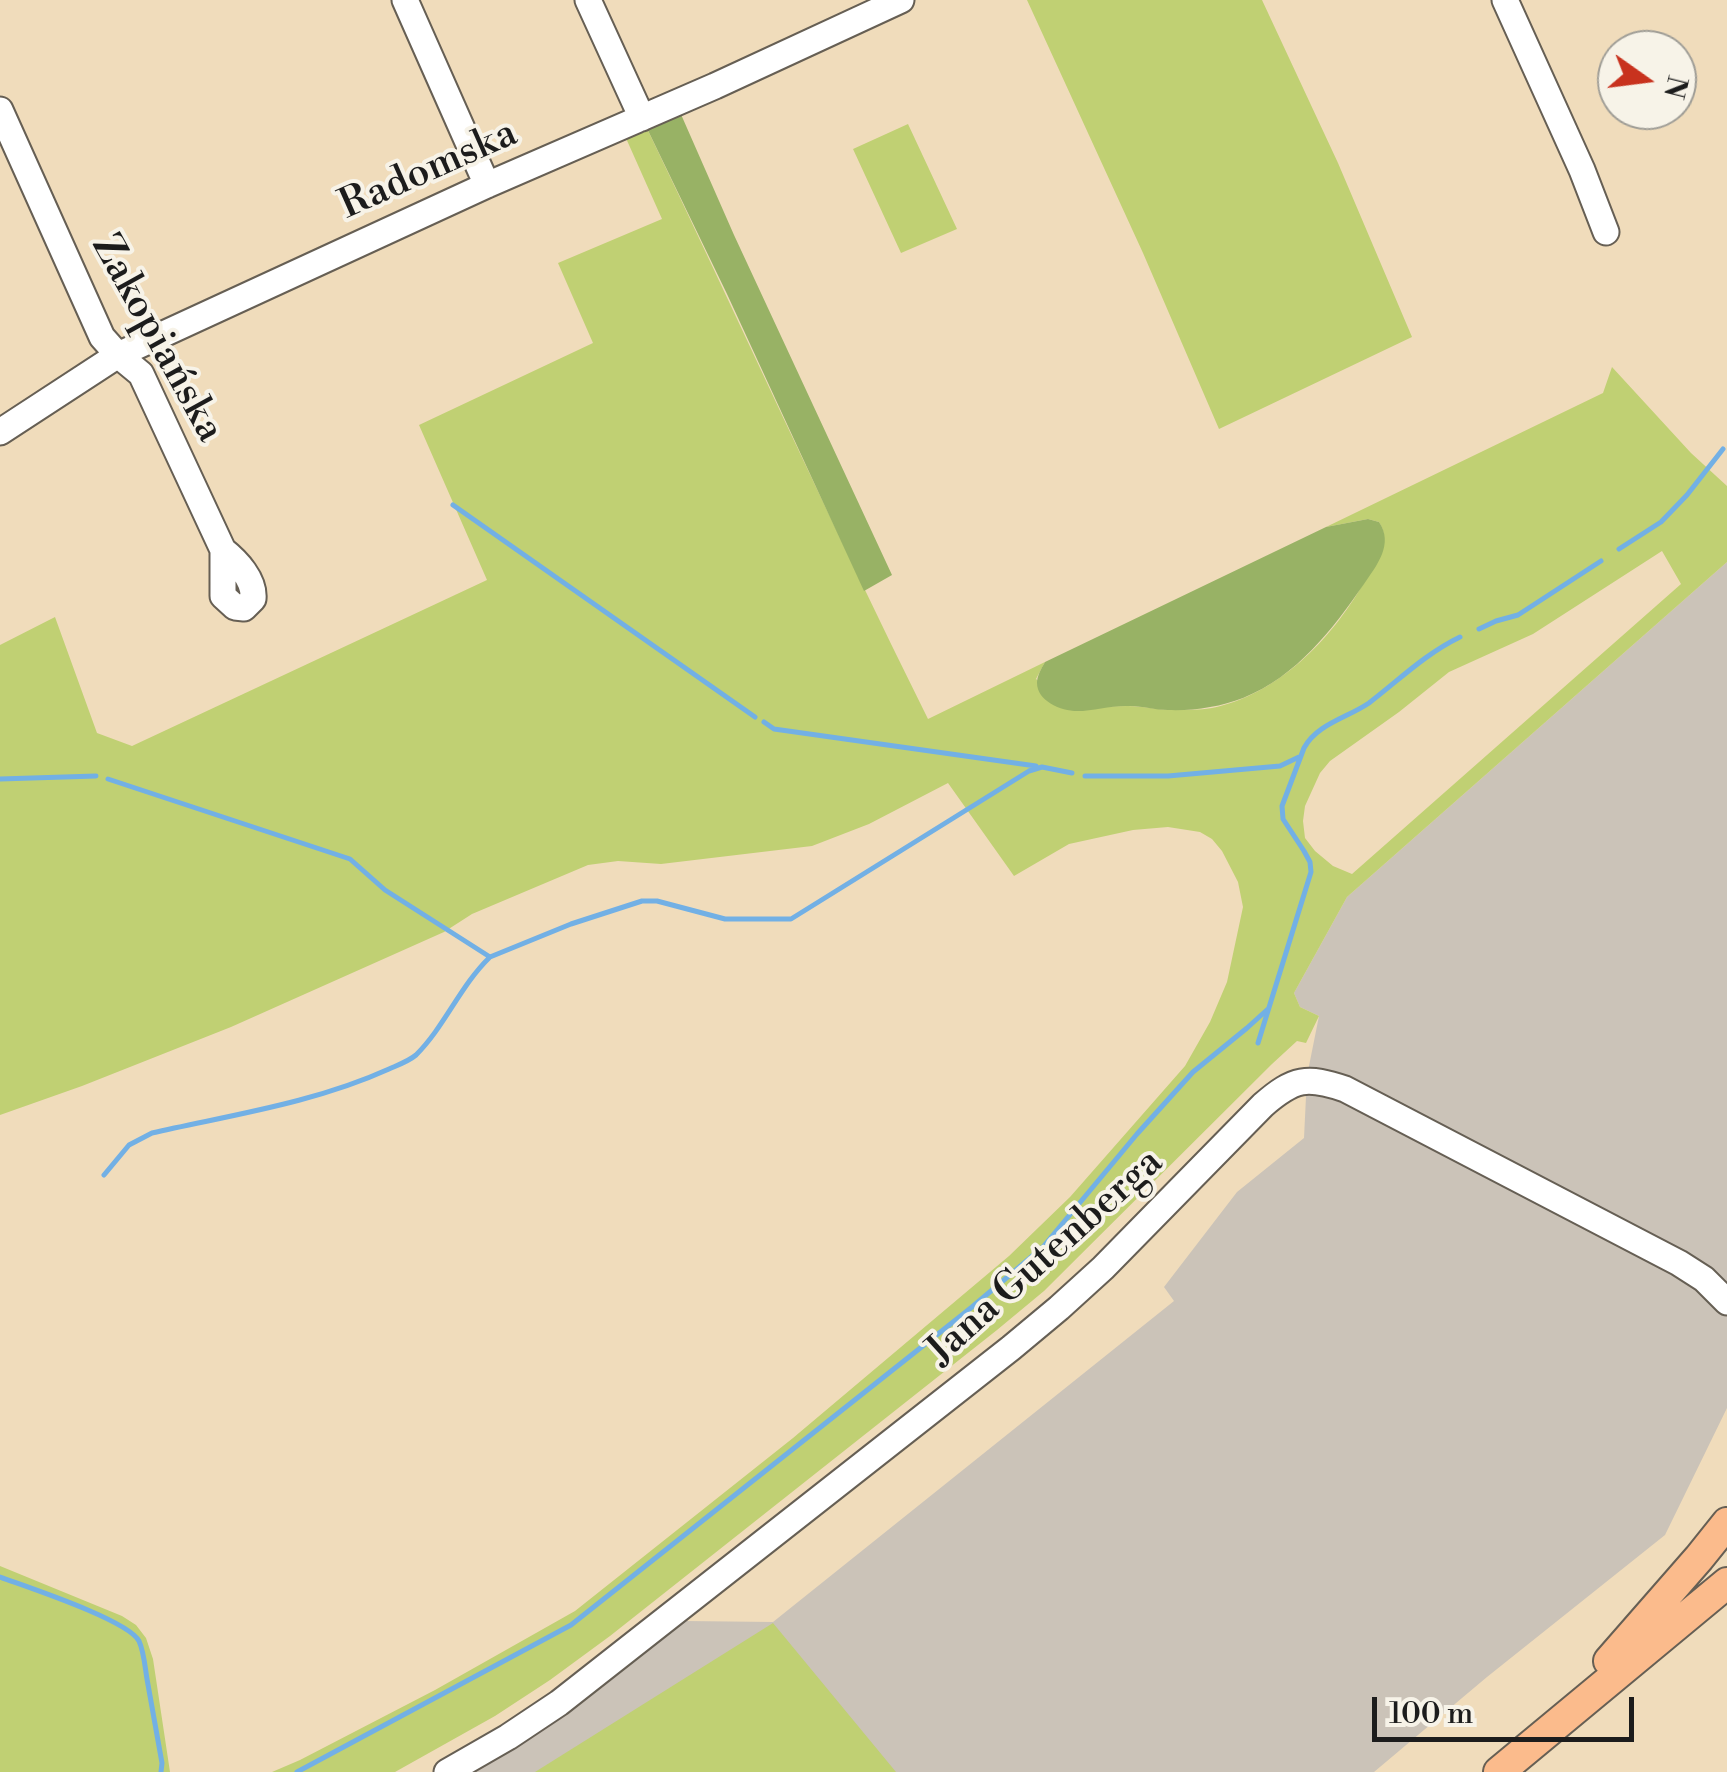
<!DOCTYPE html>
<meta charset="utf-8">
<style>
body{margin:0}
#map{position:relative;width:1727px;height:1772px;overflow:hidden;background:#f0dcbb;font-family:"Libre Bodoni",serif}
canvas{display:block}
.north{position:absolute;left:1597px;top:30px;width:100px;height:100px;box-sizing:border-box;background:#f7f3e8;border:2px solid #9f9d96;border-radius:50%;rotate:104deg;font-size:28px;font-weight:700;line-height:40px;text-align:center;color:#1c1c1c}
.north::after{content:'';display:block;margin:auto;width:35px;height:45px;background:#c8321e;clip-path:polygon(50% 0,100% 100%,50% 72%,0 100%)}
.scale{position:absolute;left:1372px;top:1697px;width:262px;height:45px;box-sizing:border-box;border:5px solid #1c1c1c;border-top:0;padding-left:12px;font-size:30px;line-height:35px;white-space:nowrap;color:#1c1c1c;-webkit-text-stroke:8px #f7f3e8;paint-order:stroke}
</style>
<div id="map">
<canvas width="1727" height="1772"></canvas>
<div class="north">N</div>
<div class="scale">100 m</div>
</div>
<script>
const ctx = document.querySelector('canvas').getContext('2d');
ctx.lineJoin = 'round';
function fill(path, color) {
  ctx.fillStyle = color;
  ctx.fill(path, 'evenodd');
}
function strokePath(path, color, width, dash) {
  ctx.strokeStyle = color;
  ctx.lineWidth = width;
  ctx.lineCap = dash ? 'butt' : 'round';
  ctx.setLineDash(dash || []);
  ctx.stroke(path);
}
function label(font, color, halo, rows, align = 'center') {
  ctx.font = font + ' "Libre Bodoni",serif';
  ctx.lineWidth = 8;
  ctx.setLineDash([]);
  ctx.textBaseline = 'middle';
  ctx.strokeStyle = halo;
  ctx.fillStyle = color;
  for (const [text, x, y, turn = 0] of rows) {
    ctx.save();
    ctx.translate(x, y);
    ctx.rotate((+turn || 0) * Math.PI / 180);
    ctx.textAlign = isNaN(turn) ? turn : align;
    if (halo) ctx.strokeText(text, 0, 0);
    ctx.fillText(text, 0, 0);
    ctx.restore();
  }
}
fill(new Path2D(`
 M1727,562V1408L1665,1535L1487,1677L1374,1772H468L563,1715L685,1621L773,1622L1174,1301L1164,1287L1237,1192L1304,1138L1307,1076L1319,1016L1300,1007L1294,993L1347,897Z`), '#cbc3b8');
fill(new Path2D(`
 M1027,0H1262L1338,163L1412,337L1219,429L1143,253Z
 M642,118C738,318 829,520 928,719L1045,662L1036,679L1074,711C1092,708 1109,706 1128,706C1143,706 1158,710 1174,710C1186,710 1200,710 1212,708C1277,695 1331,640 1363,584C1374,565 1393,543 1379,522L1368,519L1326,527L1603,393L1612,367L1691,453L1727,486V562L1347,897L1294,993L1300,1007L1319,1016L1306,1043L1297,1041L1272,1064L1044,1291L997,1330L610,1636L550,1680L495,1716L395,1772H272L300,1760L435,1690L575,1611L793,1438L1009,1256L1070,1197L1185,1066L1210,1022L1227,982L1243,907L1238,882L1222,851L1212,839L1200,832L1168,827L1133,830L1069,844L1014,876L948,783L869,824L812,846L661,864L618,861L588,865L472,914L444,932L231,1027L82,1086L0,1115V645L55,617L97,733L132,746L487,580L419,425L593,343L558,263L662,219L621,127ZM1662,551L1681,584L1352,874L1333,866L1315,851L1305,838L1303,821L1305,806L1320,773L1330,761L1399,712L1449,672L1533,634Z
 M908,124L957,229L901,253L853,149Z
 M0,1566L122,1616L136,1625L146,1638L153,1659L170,1772H0Z
 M773,1623L896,1772H535Z`), '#c0d073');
fill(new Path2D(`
 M676,103L734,235L892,575L864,591L727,294L642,118Z
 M1368,519L1379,522C1394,544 1377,565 1364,584C1332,630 1297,676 1243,698C1220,707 1193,711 1168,710C1155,710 1143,706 1130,706C1112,705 1094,711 1077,711C1061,711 1037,701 1037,683C1037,676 1041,669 1045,662L1326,527Z`), '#98b265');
strokePath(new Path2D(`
 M453,505L755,717
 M1619,549L1661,522L1687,495L1723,449
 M1479,629L1496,621L1518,615L1601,561
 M764,722L774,729L1036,766
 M1085,776H1168L1280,766L1299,757
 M0,779L96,776
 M108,779L350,859L385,890L490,957L571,924L642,901H657L725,919H791L1029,771L1042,767L1072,773
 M1258,1043L1311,872L1310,862L1304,851L1283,819L1282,806L1304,748C1317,724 1347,718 1369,703C1399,680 1425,654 1460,637
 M104,1175L129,1145L152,1133C231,1115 314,1103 389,1069C398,1065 409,1061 416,1055C445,1026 460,986 490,957
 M0,1577C27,1587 128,1620 139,1641C144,1652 145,1667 147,1679C152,1707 157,1735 162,1763L161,1772
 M297,1772L571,1625L972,1307L1043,1247L1137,1134L1193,1072L1247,1028L1268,1009`), '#72b0e5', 5);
const minor = new Path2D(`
 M405,0L487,185
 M588,0L642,118
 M1505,0L1582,170L1606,232
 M0,110L102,337L118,355L141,374L223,550C237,561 255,580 253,599L244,608L235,607L223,596V550
 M0,432L118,355L487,185L715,86L901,0
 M447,1772L508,1737L559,1703L1011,1348L1059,1308L1103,1268L1263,1105C1294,1078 1307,1076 1345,1089L1679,1263L1704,1279L1727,1302`);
const major = new Path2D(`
 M1609,1661L1699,1558L1727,1523
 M1499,1772L1727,1583`);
strokePath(minor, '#665f54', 29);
strokePath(major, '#665f54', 34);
strokePath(minor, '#fff', 25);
strokePath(major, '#fbbb8c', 30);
label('40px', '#1c1c1c', '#f7f3e8', [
 ["Radomska",429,171,-24],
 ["Zakopiańska",156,339,61],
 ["Jana Gutenberga",1046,1258,-42]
]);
</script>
